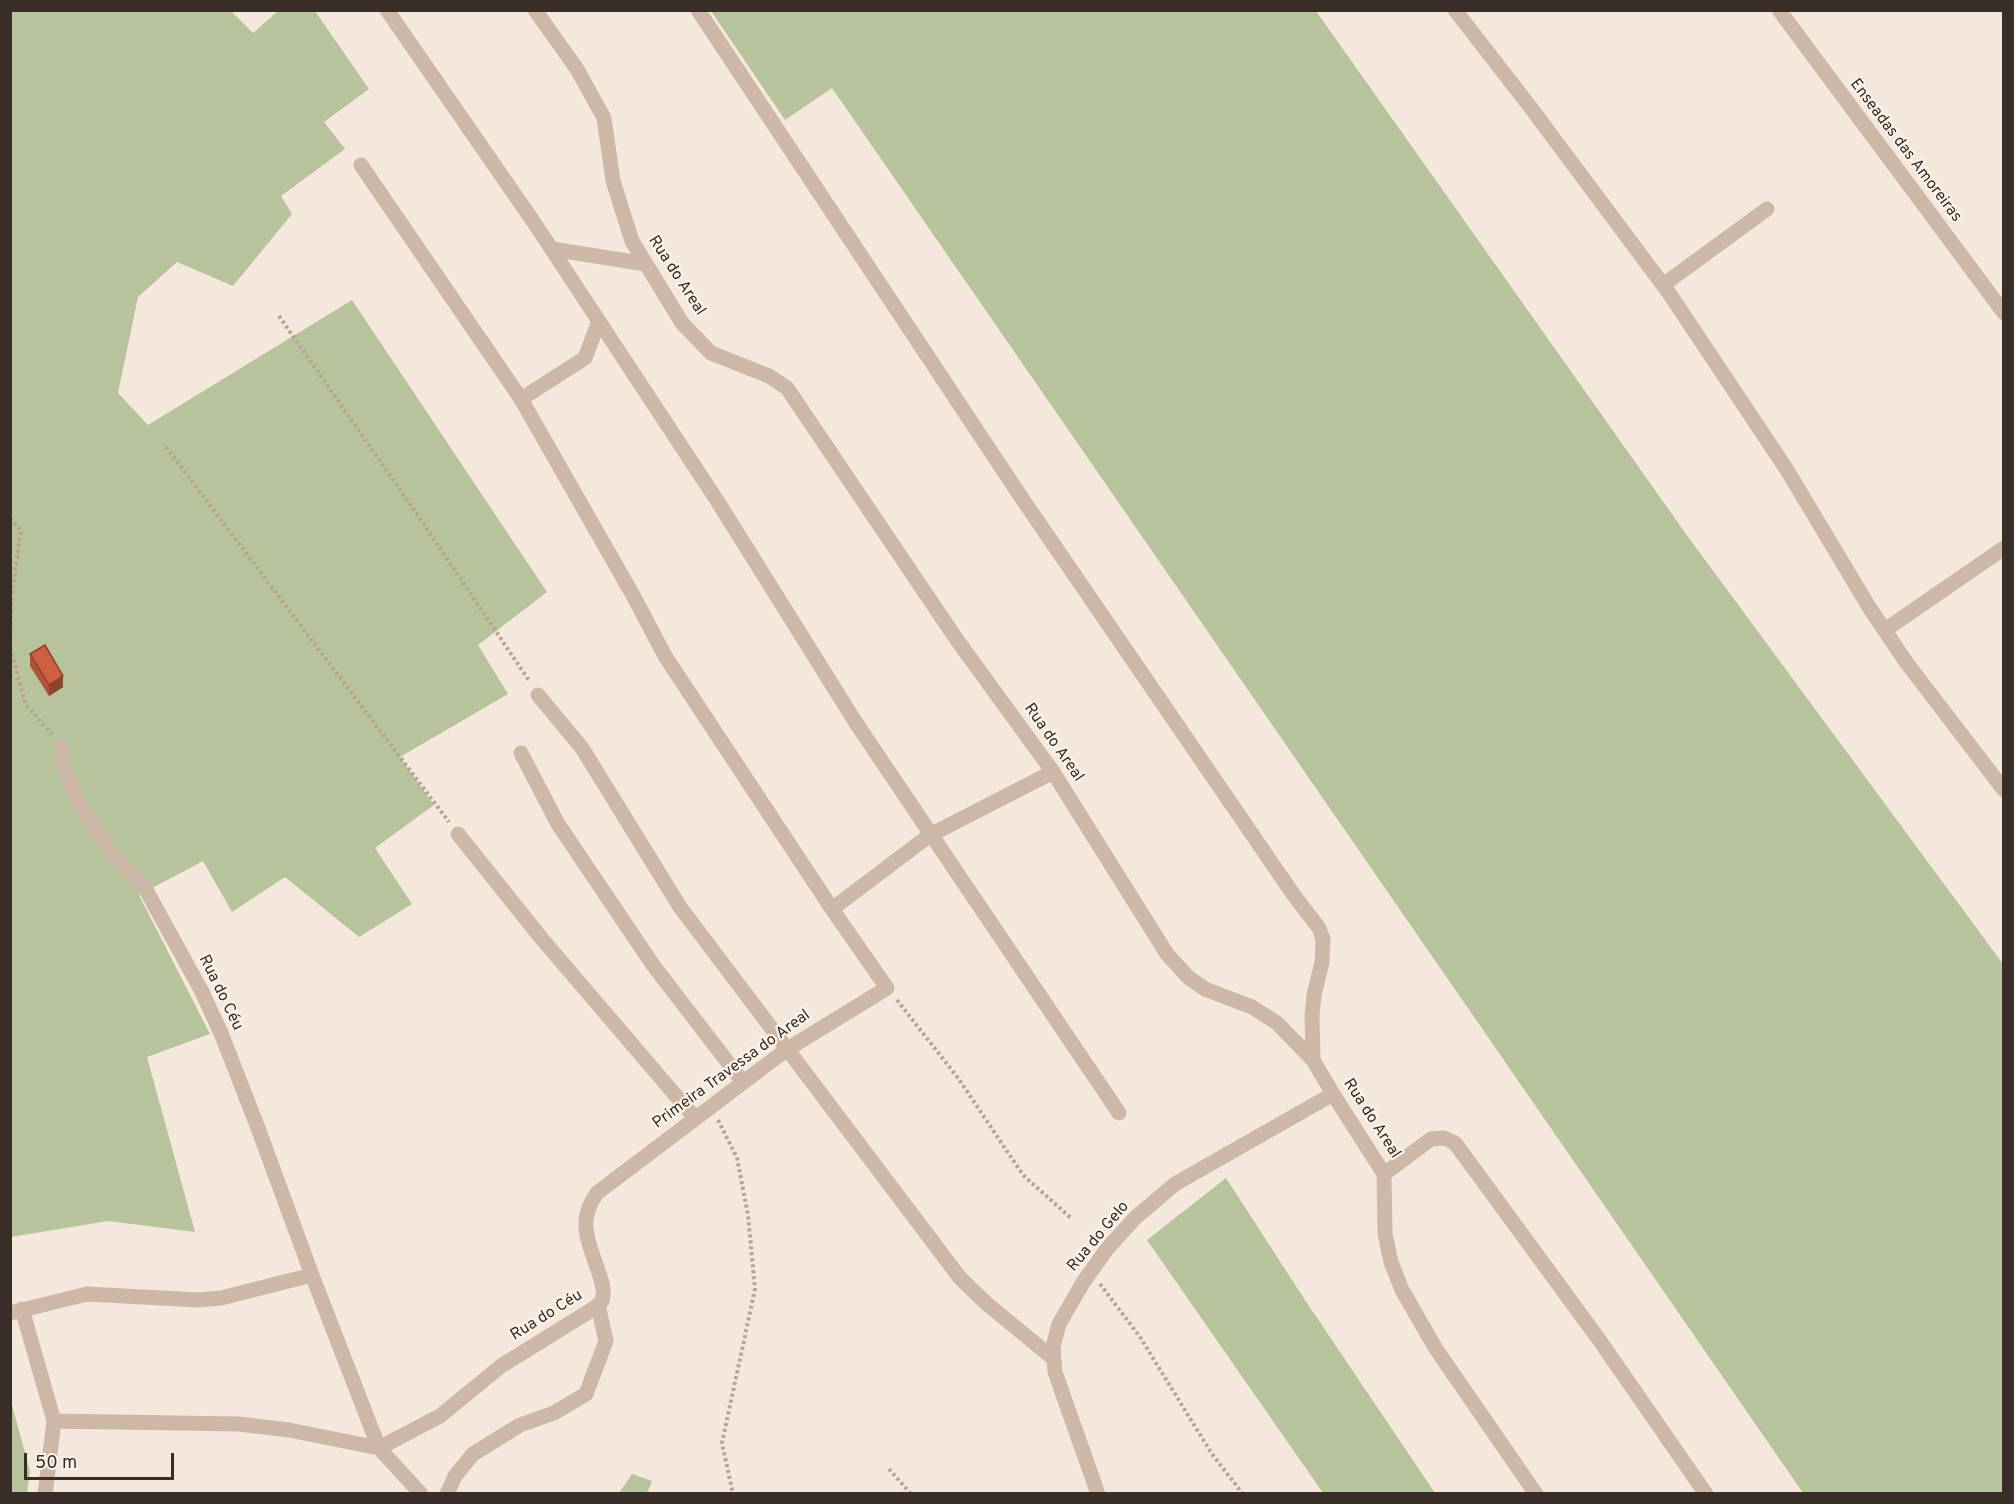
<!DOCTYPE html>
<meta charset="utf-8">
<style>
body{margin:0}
#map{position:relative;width:2014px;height:1504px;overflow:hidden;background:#f4e8dc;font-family:Overpass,sans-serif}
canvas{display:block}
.frame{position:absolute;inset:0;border:12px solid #392d28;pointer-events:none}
.scale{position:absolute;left:24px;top:1453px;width:150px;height:27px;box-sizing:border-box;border:3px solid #392d28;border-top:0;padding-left:8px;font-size:18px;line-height:21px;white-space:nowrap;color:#392d28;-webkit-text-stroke:4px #fbf3e9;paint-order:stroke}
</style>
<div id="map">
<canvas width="2014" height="1504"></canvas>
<div class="frame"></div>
<div class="scale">50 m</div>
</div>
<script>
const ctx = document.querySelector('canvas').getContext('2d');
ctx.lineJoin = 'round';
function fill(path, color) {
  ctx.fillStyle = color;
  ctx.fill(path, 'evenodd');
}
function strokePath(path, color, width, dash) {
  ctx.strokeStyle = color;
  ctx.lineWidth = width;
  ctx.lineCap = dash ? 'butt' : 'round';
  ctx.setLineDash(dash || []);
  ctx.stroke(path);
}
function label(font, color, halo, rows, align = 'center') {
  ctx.font = font + ' Overpass,sans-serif';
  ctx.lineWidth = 4.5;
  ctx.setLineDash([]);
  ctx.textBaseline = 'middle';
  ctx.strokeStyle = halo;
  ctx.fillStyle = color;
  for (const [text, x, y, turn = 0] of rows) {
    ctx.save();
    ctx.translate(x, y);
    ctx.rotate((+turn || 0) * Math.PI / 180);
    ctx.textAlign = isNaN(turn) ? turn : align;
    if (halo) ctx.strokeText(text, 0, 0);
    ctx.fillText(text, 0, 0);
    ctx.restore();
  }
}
fill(new Path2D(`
 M10,11H231L253,33L278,11H315L369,89L324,122L345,149L281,196L292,214L233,286L177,262L138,297L118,393L148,425L352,300L547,592L478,645L508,694L400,757L434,805L375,848L412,904L359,937L285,877L232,912L203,861L139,895L210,1034L147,1057L195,1232L108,1221L11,1237Z
 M711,11H1316L1686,534L2003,964V1493H1803L832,88L785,120Z
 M1226,1178L1305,1300L1435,1493H1323L1147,1240Z
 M11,1401L30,1471L27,1493H11Z
 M632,1474L652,1481L647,1493H619Z`), '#b7c49b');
strokePath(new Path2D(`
 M279,316L421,520L530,682
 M166,447L449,822
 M10,518L21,531L13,585L10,640
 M10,648L26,705L52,734
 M897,1000L958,1078L1023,1175L1071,1218
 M718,1120L737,1158L748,1215L755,1289L722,1443L733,1494
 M1100,1284L1140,1337L1212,1454L1243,1494
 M889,1469L911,1494`), '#b9a291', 4, [3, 3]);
strokePath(new Path2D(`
 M387,10L535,224L718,502L856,723L1119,1113
 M535,10L577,69L604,118L613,181L632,241L682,323L711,353L769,376L787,388L957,640L1053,772L1167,954L1189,978L1205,989L1252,1007L1277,1023L1313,1060L1333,1094L1384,1174L1385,1234L1391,1262L1402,1290L1436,1349L1536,1494
 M698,10L1019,494L1293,894L1319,928L1323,939L1322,962L1314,995L1312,1015L1313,1060
 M1455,10L1531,108L1669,293L1787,470L1869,607L1906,662L2004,790
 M1779,10L2004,313
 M361,165L521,399L634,597L665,656L832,909
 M552,249L646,264
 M1663,285L1767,209
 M521,399L585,358L599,321
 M1885,630L2004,548
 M538,695L582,748L680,907L960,1278L986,1303L1054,1359
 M61,746L63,762L75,796L110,851L145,888L201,990L221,1033L258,1128L312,1275L379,1448L421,1494
 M521,753L558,824L653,965L743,1082
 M458,834L542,939L695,1118
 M1384,1174L1431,1139L1444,1138L1455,1143L1600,1341L1706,1494
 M22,1309L54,1421L45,1494
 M10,1313L87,1294L198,1300L221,1298L312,1275
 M54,1421L239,1424L289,1430L379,1448L440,1416L501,1366L593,1309L602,1301C605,1291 602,1283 599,1273C589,1243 576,1222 597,1193L786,1050L887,988L832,909L930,835L1053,772
 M447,1494L455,1476L473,1454L520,1425L554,1413L586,1394L606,1341L598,1305
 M1098,1494L1055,1372L1053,1347L1059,1324L1084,1281L1107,1249L1135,1218L1175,1184L1333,1094`), '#cdb8a7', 15);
fill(new Path2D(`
 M30,654L63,687L49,696L30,666Z`), '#b15337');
fill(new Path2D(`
 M63,676V687L49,696V685Z`), '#90432d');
const building = new Path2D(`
 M45,645L63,676L49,685L30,654Z`);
fill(building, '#ce6040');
strokePath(building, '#90432d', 1.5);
label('16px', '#392d28', '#fbf3e9', [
 ["Enseadas das Amoreiras",1905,151,53],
 ["Rua do Areal",676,276,57],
 ["Rua do Areal",1053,743,55],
 ["Rua do Céu",220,993,64],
 ["Primeira Travessa do Areal",732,1070,-36],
 ["Rua do Areal",1371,1119,57],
 ["Rua do Gelo",1099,1237,-50],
 ["Rua do Céu",547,1316,-32]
]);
</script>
